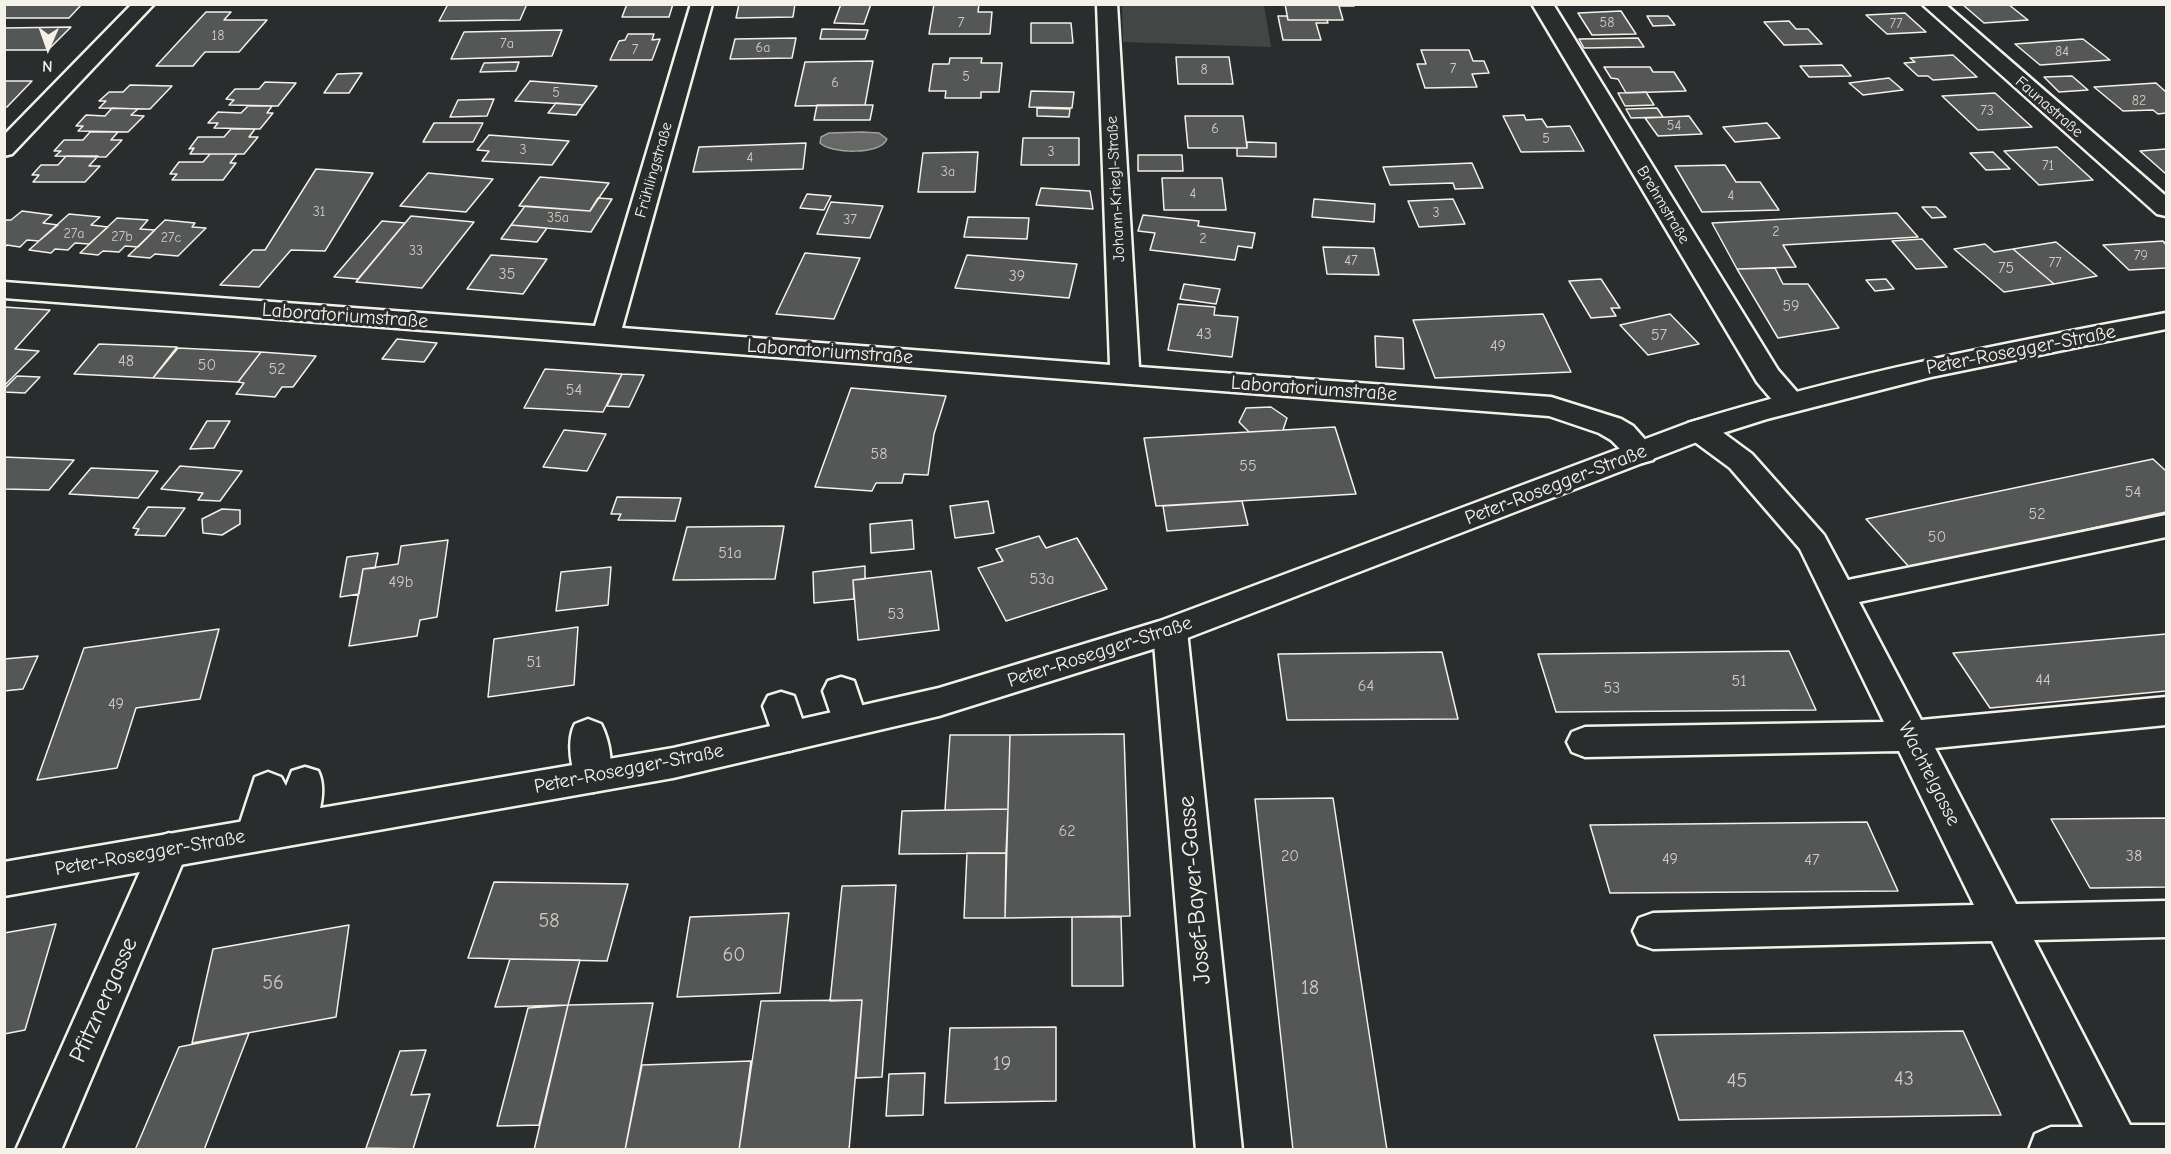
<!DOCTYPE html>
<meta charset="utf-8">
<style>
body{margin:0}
#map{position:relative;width:2171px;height:1154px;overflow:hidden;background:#2a2d2e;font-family:"Comic Neue",sans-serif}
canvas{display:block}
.frame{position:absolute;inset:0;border:6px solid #f4f1e8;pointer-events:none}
.north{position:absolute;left:18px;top:18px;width:60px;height:60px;-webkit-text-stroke:4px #2a2d2e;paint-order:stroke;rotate:182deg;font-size:16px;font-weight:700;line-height:24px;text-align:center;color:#f4f1e8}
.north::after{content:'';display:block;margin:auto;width:21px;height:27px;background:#f4f1e8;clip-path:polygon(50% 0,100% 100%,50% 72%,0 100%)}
</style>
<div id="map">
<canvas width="2171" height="1154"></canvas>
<div class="frame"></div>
<div class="north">N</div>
</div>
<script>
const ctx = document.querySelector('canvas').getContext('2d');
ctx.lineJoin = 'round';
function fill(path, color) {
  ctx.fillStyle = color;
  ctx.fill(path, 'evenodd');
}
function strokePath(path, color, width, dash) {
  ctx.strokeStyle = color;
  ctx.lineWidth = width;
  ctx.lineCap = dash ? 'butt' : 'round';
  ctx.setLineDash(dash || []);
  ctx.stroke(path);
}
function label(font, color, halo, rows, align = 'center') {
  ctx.font = font + ' "Comic Neue",sans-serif';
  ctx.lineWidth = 6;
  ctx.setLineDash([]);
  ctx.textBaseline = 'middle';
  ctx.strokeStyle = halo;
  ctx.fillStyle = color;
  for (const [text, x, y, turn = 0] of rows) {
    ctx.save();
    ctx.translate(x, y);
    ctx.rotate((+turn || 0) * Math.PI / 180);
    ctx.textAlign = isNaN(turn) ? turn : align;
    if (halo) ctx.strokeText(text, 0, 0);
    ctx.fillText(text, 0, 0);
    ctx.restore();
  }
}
fill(new Path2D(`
 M1122,5H1264L1271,47L1123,42Z`), '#444645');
const water = new Path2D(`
 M862,132L879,133L887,139C881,155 831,154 820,143L821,137L829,133Z`);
fill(water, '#676866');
strokePath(water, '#9f9f9a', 1.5);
const building = new Path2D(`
 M4,4H82L69,18H4Z
 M448,4H527L520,20L439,21Z
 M627,4H673L669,17H622Z
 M739,4H795L793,17L736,18Z
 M841,4H871L864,24L834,23Z
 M934,4H979L978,12H992L990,34H929Z
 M1285,4H1353L1354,6H1339L1343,20H1288Z
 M1962,4H2008L2028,20L1984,23Z
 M1621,11L1636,34L1592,35L1578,13Z
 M206,12H231L224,20H267L239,52H205L193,66H156Z
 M1905,13L1926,32L1887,34L1866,15Z
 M1278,16H1287L1288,20H1327L1328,23H1316L1321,40H1283Z
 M1647,16H1668L1675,25L1653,26Z
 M1789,21L1796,29H1808L1822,44L1784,45L1764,22Z
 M1031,23H1071L1073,43H1031Z
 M71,27L48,50H4V28Z
 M822,29L868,30L865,39H820Z
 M562,30L552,56L451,59L464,32Z
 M628,34H654L652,40L660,39L652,60H610L619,41L625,40Z
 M796,38L792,58L730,59L735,39Z
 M1638,38L1644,47L1584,48L1579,39Z
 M2083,39L2110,60L2040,65L2015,44Z
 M1421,50H1469L1473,61H1484L1489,73L1472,74L1477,87L1425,88L1417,64H1426Z
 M1953,55L1977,77L1933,80L1928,76H1918L1904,63L1915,62L1910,58Z
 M1176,57H1229L1233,84H1178Z
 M950,58H982L981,63H1002L999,92H981V98H945L946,91H929L933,64H949Z
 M873,61L865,105L795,106L805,62Z
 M519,62L516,71L480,72L484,63Z
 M1842,65L1851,76L1809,77L1800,66Z
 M1604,67H1650L1653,72H1674L1686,91L1626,93L1618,79L1611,78Z
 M362,73L349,93H324L337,74Z
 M2072,76L2088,90L2059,92L2044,77Z
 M1889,78L1903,90L1863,95L1849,83Z
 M4,81H32L7,107H4Z
 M530,81L597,86L583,105L515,101Z
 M265,82L296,83L278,106L229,105L234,100L226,99L235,89H259Z
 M2156,83L2166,92V113L2158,114L2153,110L2123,111L2094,87Z
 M130,85L172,86L150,109L99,108L106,101H99L109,92H123Z
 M1031,91L1074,92L1072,108L1029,107Z
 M1646,92L1654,105L1625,106L1618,93Z
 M1995,93L2032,127L1978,130L1942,96Z
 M494,99L487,116L450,117L458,100Z
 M556,103L583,105L576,115L548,113Z
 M817,105H873L870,120H814Z
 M248,106H272L267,113H273L260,129L214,128L218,123H208L218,112L241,113Z
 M112,108L138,109L131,115L144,116L128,132L78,131L83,126H76L86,115L105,116Z
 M1037,108L1070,109L1069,117L1037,116Z
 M1657,108L1663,117L1631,118L1626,109Z
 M1524,115L1526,120L1542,119L1547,127L1570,126L1584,151L1521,152L1503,116Z
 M1185,116H1243L1247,148H1188Z
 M1689,116L1702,134L1658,136L1645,118Z
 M434,123H483L473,142H423Z
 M1767,123L1780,138L1735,142L1723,127Z
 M231,129H255L249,137H258L244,154H190L194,148L189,149L198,137H224Z
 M90,132H118L111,140H122L106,157L55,156L61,151H54L64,140H83Z
 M489,135L569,141L552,165L482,161L489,151L477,150Z
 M1023,138H1079V165H1021Z
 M1247,142L1276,143V157L1237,156V148H1247Z
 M806,143L803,169L693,172L699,147Z
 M2057,147L2093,180L2039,185L2004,151Z
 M2166,149V174L2140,151Z
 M978,152L975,192H918L923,153Z
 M1993,152L2010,169L1986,170L1970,153Z
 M210,154H237L230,163H236L223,180H172L177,174H170L179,162H203Z
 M1138,155H1182L1183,171H1138Z
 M66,156H98L89,166H100L85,182H33L39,175H32L41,165H58Z
 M1472,163L1483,188L1455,189L1453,183L1390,185L1383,167Z
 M1725,165L1736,182H1760L1779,210L1702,212L1675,166Z
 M316,169L373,173L325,251L291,250L259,287L220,285L253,250H265Z
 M428,173L493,179L466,212L400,206Z
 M540,177L609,183L590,211L519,206Z
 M1162,178H1222L1226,210H1164Z
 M1041,188L1090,191L1093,209L1036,205Z
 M807,194L831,196L824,210L800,208Z
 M598,198L612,199L591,232L511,225L525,206L590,211Z
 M1314,199L1375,204L1374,222L1312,217Z
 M1453,199L1465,224L1419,227L1408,201Z
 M831,202L883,206L870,238L817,234Z
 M1922,207H1936L1946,217L1932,218Z
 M22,211L52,215L43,223L58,225L39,241L27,240L20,247L7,245L4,248V220H11Z
 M1897,213L1918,237L1783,245L1796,267L1737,269L1712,223Z
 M69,214L100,217L91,225L108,227L89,244L75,243L68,250L55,249L51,253L29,250Z
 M1143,215L1199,221L1198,226L1255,233L1252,248L1238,246L1235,260L1150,250L1155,233L1138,231Z
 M411,216L474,222L422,288L356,282Z
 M968,217L1029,218L1027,239L964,237Z
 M117,218L148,220L140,229L155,230L138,247L125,246L119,252L103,251L98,255L80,253Z
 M165,220L195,223L192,227L206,228L178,256L155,254L150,258L128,256Z
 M382,221L405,223L358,279L334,277Z
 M511,225L547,228L537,242L501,239Z
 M1922,239L1947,267L1916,269L1892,241Z
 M2163,241L2166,245V268L2129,270L2103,245Z
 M2056,242L2097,276L2054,284L2013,249Z
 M1985,244L1994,252L2013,249L2054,284L2004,292L1954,249Z
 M1323,247L1374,248L1379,275L1327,274Z
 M805,253L860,258L834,319L776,314Z
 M491,255L547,259L523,294L467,289Z
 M967,255L1077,264L1069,298L955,288Z
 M1775,268L1783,284H1808L1839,328L1778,338L1737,269Z
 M1601,279L1620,308H1611L1616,316L1591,318L1569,281Z
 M1886,279L1894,289L1875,291L1866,280Z
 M1184,284L1220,289L1216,304L1180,299Z
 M1178,304L1215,307L1214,315L1238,317L1232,357L1168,350Z
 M4,307L50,310L15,349L39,351L4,386Z
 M1543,314L1571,372L1435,378L1413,320Z
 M1670,314L1699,344L1648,355L1620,325Z
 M1375,336L1403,338L1404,369L1376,367Z
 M397,339L437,343L424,362L382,359Z
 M99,344L177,347L153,378L74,374Z
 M178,348L261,352L238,382L153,378Z
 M261,352L316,356L293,387H282L275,397L236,394L244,383L238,382Z
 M545,369L622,374L603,412L524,408Z
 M622,374L644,375L629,407L607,406Z
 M17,376L40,377L25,393L4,392V389Z
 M851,388L946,396L934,434L928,475L904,474L902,483H876L872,491L815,487Z
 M1271,407L1287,418L1283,430L1249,432L1239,422L1246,408Z
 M207,421H230L214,448L190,449Z
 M1335,427L1356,494L1156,506L1144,438Z
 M564,430L606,434L587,471L543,467Z
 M4,457L74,460L49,490L4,489Z
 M2153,459L2166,471V512L1910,568L1866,519Z
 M180,466L242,471L220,501L198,500L203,493L161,489Z
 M91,468L158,471L138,498L69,494Z
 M617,497L681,498L675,521L618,520L621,514H611Z
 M988,501L994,533L955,538L950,506Z
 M1242,501L1248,525L1167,531L1163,506Z
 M148,507L185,508L165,536L135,535L139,529L133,528Z
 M222,509L240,510V524L222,535L203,533L202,519Z
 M912,520L914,549L871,553L870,524Z
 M784,526L775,579L673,580L687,527Z
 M1039,536L1046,548L1077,538L1107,589L1006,621L978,568L1003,561L996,549Z
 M448,540L437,617L420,620L417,636L349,646L363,569L398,564L401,546Z
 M378,553L375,568L363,569L359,594L340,597L347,557Z
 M865,566V579L853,580L854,599L814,603L813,572Z
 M611,567L608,605L556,611L561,572Z
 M931,571L939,630L858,640L853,580Z
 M578,627L574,685L488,697L494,639Z
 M219,629L200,699L136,708L117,768L37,780L84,648Z
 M2166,634V691L1990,708L1953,653Z
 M1789,651L1816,710L1556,712L1538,654Z
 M1442,652L1458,719L1287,720L1278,654Z
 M38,656L23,689L4,691V659Z
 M1124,734L1130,916L1005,918L1010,735Z
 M950,735H1010L1008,809L945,810Z
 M1333,798L1387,1150H1293L1255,799Z
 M1008,809L1006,853L899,854L902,811Z
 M2166,818V887L2090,888L2051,819Z
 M1867,822L1898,891L1610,893L1590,825Z
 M967,853H1006L1005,918H964Z
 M494,882L628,884L607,961L468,958Z
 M896,885L882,1077L856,1078L862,1000L830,1001L842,886Z
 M789,913L780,993L677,997L690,917Z
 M1072,917H1121L1123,986H1072Z
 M56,924L25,1030L4,1034V933Z
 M349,925L336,1017L192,1043L213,949Z
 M510,959L580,960L568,1005L495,1007Z
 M862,1000L849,1150H739L761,1001Z
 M653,1003L625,1150H534L568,1005Z
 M568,1005L539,1125L497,1126L528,1008Z
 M1056,1027V1101L945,1103L950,1028Z
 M1963,1031L2001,1115L1679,1120L1654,1035Z
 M249,1033L204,1150H135L179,1047Z
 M426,1050L411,1095L430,1094L413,1149L366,1148L400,1051Z
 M751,1061L739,1150H625L642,1065Z
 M925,1073L923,1115L886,1116L889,1074Z`);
fill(building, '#555756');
strokePath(building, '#f4f1e8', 1.5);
const minor = new Path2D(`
 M132,4H154L12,154L4,156V135Z
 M691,4H712L622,328L1110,365L1097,4H1117L1139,367L1551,397L1621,419L1633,426L1657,453L1653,460L1642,463L1631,460L1611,440L1599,433L1549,416L4,298V282L595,326Z
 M1532,4H1553L1778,370L1805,401L1800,408C1779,413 1770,397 1757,382Z
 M1922,4H1945L2166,196V216L2157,214Z
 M1699,420L1710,423L1752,454L1824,535L1848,580L2166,515V537L1859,602L1921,720L2166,697V725L1935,748L2016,904L2166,901V937L2034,940L2130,1125H2166V1150H2029L2035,1134L2051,1127H2083L1992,941L1653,949L1639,944L1633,931L1639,918L1653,913L1974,905L1899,751L1585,757L1572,752L1567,742L1572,732L1585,727L1884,722L1800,549L1730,468L1688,437L1684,430L1688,423Z
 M1170,618L1182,622L1187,631L1242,1150H1196L1153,631L1158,622Z
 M841,677L854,681L868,722L863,732L850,736L837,732L823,691L828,681Z
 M781,692L794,696L808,736L803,746L790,751L777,746L763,706L768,696Z
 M588,719L601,724C610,741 615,770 606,788L593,792L580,788C571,770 566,741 575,724Z
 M305,767L318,771C328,790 318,821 309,840L295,844L281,840L276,828L269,847L255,851L241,847L236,835L255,777L268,772L281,777L286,786L292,771Z
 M169,833L183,838L188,850L61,1150H16L155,838Z`);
const major = new Path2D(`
 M2166,313V329L1931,377L1767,419L1710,437L1182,640L939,716L673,778L4,896V862L673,748L939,688L1160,621L1688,423C1845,374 2005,343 2166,313Z`);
strokePath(minor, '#f4f1e8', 5);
strokePath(major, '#f4f1e8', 5);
fill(minor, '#2a2d2e');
fill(major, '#2a2d2e');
label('14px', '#cccac4', null, [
 ["7",961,23],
 ["58",1607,23],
 ["77",1896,24],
 ["18",218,36],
 ["7a",507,44],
 ["6a",763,48],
 ["7",635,50],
 ["84",2062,52],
 ["7",1453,69],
 ["8",1204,70],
 ["5",966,77],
 ["6",835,83],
 ["5",556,93],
 ["82",2139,101],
 ["73",1987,111],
 ["54",1674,126],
 ["6",1215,129],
 ["5",1546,139],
 ["3",523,150],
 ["3",1051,152],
 ["4",750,158],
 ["71",2048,166],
 ["3a",948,172],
 ["4",1193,194],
 ["4",1731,196],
 ["31",319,212],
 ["3",1436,213],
 ["35a",558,218],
 ["37",850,220],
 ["2",1776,232],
 ["27a",74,234],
 ["27b",122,237],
 ["27c",171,238],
 ["2",1203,239],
 ["33",416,251],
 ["79",2141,256],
 ["47",1351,261],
 ["77",2055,263]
]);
label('16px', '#f4f1e8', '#2a2d2e', [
 ["Faunastraße",2049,107,41],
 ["Frühlingstraße",654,170,-74],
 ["Johann-Kriegl-Straße",1116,189,-93],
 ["Brehmstraße",1663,205,59]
]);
label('16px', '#cccac4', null, [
 ["75",2006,268],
 ["35",507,274],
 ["39",1017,276],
 ["59",1791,306],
 ["43",1204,334],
 ["57",1659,335],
 ["49",1498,346],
 ["48",126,361],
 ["50",207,365],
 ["52",277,369],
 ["54",574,390],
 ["58",879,454],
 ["55",1248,466],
 ["54",2133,492],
 ["52",2037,514],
 ["50",1937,537],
 ["51a",730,553],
 ["53a",1042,579],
 ["49b",401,582],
 ["53",896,614],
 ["51",534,662],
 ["44",2043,680],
 ["51",1739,681],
 ["64",1366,686],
 ["53",1612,688],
 ["49",116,704],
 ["62",1067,831],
 ["20",1290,856],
 ["38",2134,856],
 ["49",1670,859],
 ["47",1812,860]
]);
label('20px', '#f4f1e8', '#2a2d2e', [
 ["Laboratoriumstraße",345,316,4],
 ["Peter-Rosegger-Straße",2021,350,-11],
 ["Laboratoriumstraße",830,352,4],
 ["Laboratoriumstraße",1314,389,4],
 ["Peter-Rosegger-Straße",1556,485,-21],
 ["Peter-Rosegger-Straße",1100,652,-18],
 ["Peter-Rosegger-Straße",629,769,-11],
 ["Wachtelgasse",1929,774,63],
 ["Peter-Rosegger-Straße",150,853,-10]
]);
label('20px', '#cccac4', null, [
 ["58",549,921],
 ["60",734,955],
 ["56",273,983],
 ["18",1310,988],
 ["19",1002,1064],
 ["43",1904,1079],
 ["45",1737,1081]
]);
label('24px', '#f4f1e8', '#2a2d2e', [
 ["Josef-Bayer-Gasse",1195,890,-95],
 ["Pfitznergasse",104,1000,-66]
]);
</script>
